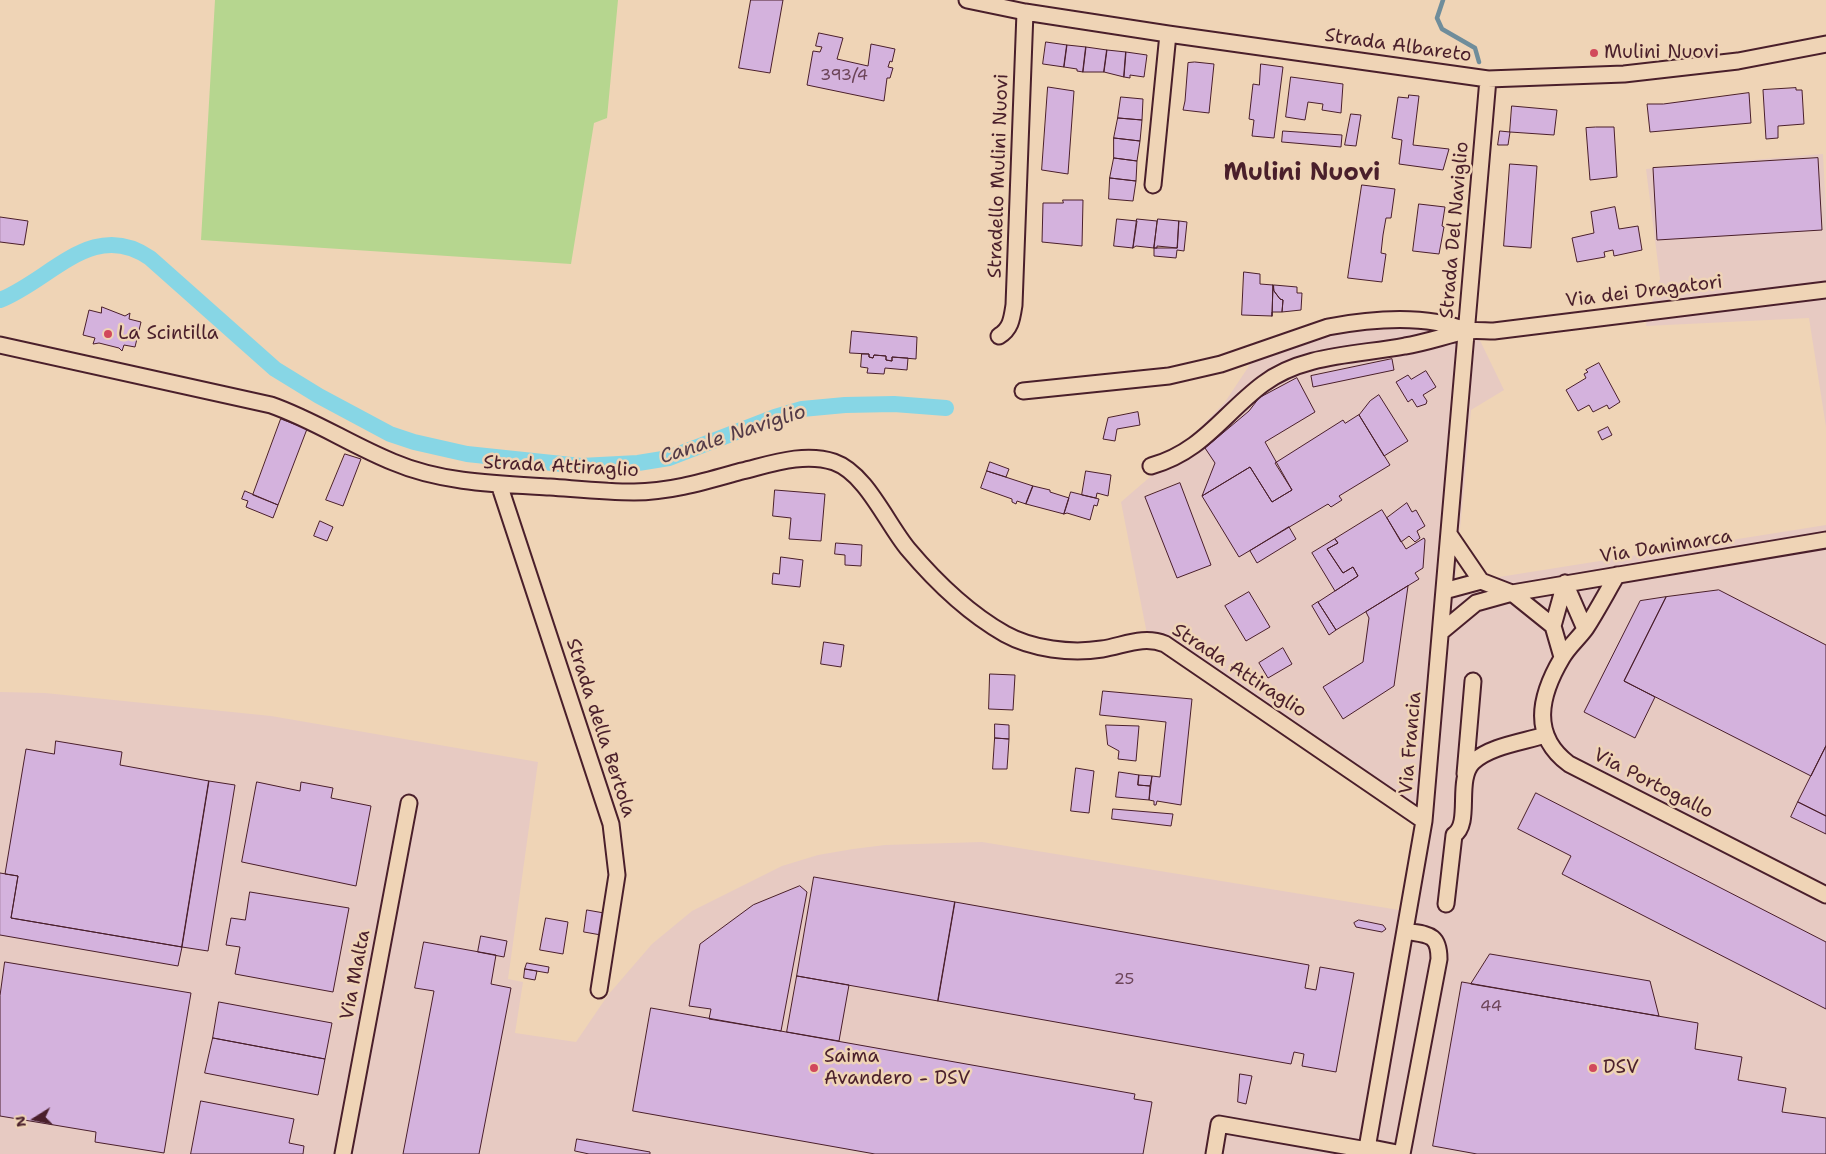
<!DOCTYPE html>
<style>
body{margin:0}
#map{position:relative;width:1826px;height:1154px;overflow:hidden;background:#efd4b6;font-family:"Shantell Sans",sans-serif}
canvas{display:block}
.north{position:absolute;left:10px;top:1094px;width:50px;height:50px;-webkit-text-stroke:4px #efd4b6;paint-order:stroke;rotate:260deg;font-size:14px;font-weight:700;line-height:20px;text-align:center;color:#4a1f2b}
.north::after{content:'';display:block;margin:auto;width:18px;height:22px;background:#4a1f2b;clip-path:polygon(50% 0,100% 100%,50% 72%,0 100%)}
</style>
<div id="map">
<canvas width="1826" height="1154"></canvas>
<div class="north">N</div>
</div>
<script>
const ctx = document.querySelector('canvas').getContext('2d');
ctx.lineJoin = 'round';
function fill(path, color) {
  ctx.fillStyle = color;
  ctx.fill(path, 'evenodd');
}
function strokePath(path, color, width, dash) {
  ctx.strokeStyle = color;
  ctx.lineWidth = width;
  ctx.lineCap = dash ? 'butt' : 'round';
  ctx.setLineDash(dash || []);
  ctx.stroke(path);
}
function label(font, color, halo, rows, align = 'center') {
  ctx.font = font + ' "Shantell Sans",sans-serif';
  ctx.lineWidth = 5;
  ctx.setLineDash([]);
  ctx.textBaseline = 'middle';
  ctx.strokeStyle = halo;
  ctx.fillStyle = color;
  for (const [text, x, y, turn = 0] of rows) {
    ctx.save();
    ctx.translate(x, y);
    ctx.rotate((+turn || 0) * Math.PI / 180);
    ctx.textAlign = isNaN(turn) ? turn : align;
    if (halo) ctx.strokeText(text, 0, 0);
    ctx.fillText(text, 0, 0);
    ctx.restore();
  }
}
fill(new Path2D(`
 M1823,154L1826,211V427L1809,318L1646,326L1647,316L1660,279L1646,169Z
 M1473,326L1504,390L1471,410L1455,584L1826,525V1154H0V692L45,693L271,716L538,762L508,979L523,982L515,1033L576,1042L608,995L652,944L692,911L782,866L818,855L853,849L885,845L982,842L1399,910L1415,825L1148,639L1121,502L1165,464L1225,402L1253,360L1327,333L1361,328Z`), '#e7cac2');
fill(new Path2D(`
 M215,0H618L607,118L594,123L571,264L201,240Z`), '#b6d68f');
strokePath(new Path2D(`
 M1443,0L1437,18L1442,29L1475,48L1479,62`), '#6f8d9b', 4.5);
strokePath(new Path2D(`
 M0,300C51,280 93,218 150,258L275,369L319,396L390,434L414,442L467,454L581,466L638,463L669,458L775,417L802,409L845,405L894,404L946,408`), '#87d6e5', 16);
const building = new Path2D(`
 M751,0H783L770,73L739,68Z
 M819,33L843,38L837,59L868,66L871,44L895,49L892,62L890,61L888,67L893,68L890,78H887L884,101L807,85L813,51L820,52L822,47L816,46Z
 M1046,42L1067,45L1064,67L1043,64Z
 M1067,45L1086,47L1083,72L1077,71V69L1064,67Z
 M1086,47L1107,50L1104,72H1083Z
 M1107,50L1126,52L1124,77L1104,72Z
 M1126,52L1147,55L1144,77L1130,75V78L1124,77Z
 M1195,62L1214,64L1209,113L1183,110L1185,101L1188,63Z
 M1261,64L1283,67L1274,138L1252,136L1254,120L1249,119L1253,84L1259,85Z
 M1291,77L1343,84L1341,113L1322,110L1323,104L1308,102L1305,120L1286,117Z
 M1048,87L1074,91L1068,174L1042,170Z
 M1796,88V90H1802L1804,124L1778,126V138L1766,139L1763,90Z
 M1749,93L1751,123L1650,132L1647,104H1663Z
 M1409,95L1419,96L1413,145L1449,149L1443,170L1399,164L1402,140L1392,138L1398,97L1408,98Z
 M1121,97L1143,99L1142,120L1118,118Z
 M1512,106L1557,110L1554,135L1510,132Z
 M1351,114L1361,115L1356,146L1345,145Z
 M1118,118L1142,120L1140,141L1114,138Z
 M1596,127H1614L1617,177L1590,180L1586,128Z
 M1283,131L1342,135L1341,147L1282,142Z
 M1500,131L1510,132L1508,145H1498Z
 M1114,138L1140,141L1137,161L1114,158Z
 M1114,158L1137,161L1136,181L1110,178Z
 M1818,158L1822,230L1657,240L1653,168Z
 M1510,164L1537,166L1531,248L1504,246Z
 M1110,178L1136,181L1133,201L1109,199Z
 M1362,185L1395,189L1391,218H1386L1383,235L1381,253L1386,254L1382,282L1348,278Z
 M1063,200H1083L1082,246L1042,242L1043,203H1063Z
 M1419,204L1445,207L1442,226L1444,227L1439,254L1413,251Z
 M1615,207L1619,229L1638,226L1642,250L1614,256L1613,250L1604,252L1605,257L1577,262L1572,238L1594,233L1591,212Z
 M0,217L28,221L24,245L0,242Z
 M1117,219L1137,221L1133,248L1114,246Z
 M1137,219L1157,221L1154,248L1136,246L1133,248Z
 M1158,219L1179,221L1177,248H1154Z
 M1179,221L1187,222L1184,251L1177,250L1176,258L1154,256V248H1157V246L1177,248Z
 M1244,272L1260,274V284L1273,285L1272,316L1242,315Z
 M1273,285L1274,291L1280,299L1283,300L1282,312H1272V316Z
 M1274,285L1297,287V293H1302L1301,310L1282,312L1283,300L1280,299L1274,291Z
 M102,307L125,316L130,313L129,319L141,322L135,347L124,345L122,351L119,348L99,343L93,344L95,338L83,335L89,310L101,313Z
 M852,331L917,337L916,359L892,357V361L886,360V356L874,355L873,358L869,357V354L850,353Z
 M862,354H869V357L873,358L874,355L886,356V360L892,361V357L908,358L907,370L885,368L884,374L867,373L868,368L861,367Z
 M1392,359L1394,370L1313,387L1311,376Z
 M1599,363L1620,402L1609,409L1607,405L1593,412L1589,405L1578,411L1566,390L1586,378L1584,374L1588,372L1586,370Z
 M1426,371L1436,387L1423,395L1427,401L1426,404L1417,407L1412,399L1408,402L1396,382L1408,375L1411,379Z
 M1297,378L1315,412L1265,442L1292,490L1272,502L1250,467L1202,496L1215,463L1205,448L1249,411L1259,398Z
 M1379,395L1408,441L1384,456L1359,415L1370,401Z
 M1138,412L1140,425L1117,429L1115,441L1103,439L1108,418Z
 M1359,415L1390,465L1339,496L1342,500L1331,507L1328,504L1239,557L1202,496L1250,467L1272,502L1292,490L1275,463L1343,420L1345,423Z
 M281,419L307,429L278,505L253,495Z
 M1608,427L1612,435L1602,440L1598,432Z
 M345,454L361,459L343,506L326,500Z
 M990,462L1009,469L1006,477L987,471Z
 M987,471L1033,486L1026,504L1017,501L1016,504L1012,502V499L981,488Z
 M1086,471L1111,475L1108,496L1097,493L1096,498L1082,495Z
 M1180,483L1211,565L1177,578L1145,497Z
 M1033,486L1050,490V492L1069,498L1064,514L1026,504Z
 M775,490L825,494L821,541L789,539L791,518L773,516Z
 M245,491L278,505L273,518L246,507L248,501L242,499Z
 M1071,492L1099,499L1097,506L1094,505L1090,520L1067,513L1064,514Z
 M1407,503L1412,512L1416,510L1425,526L1417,531L1420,538L1415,542L1409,536L1401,542L1387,518Z
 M1382,510L1406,549L1424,538L1425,540L1423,568L1415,573L1419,579L1336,630L1318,602L1358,576L1353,567L1343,573L1327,549L1338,543L1335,539Z
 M320,521L333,527L327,541L314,536Z
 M1289,527L1296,539L1257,563L1250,551Z
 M1335,539L1338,543L1327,549L1343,573L1353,567L1358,576L1335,591L1312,553Z
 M836,543L862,545L861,566L845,565V555L835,554Z
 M781,557L803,560L800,587L772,584L773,573L779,574Z
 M1408,586L1394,686L1343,719L1323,687L1363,662L1369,618L1366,612Z
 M1719,590L1826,645V746L1811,776L1624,681L1666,597Z
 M1249,592L1270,627L1246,641L1225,606Z
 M1666,597L1624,681L1655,697L1635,738L1584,712L1640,601Z
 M1318,602L1336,630L1329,635L1312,606Z
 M824,642L844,645L841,667L821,664Z
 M1283,648L1292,664L1268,678L1259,663Z
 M990,674L1015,675L1013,710L989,709Z
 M1103,691L1192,699L1181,805L1157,801L1156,805H1154V801L1149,800L1152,776L1160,777L1166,722L1100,715Z
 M995,724L1009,725V739L995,738Z
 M1106,725L1139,726L1136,761L1118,759L1119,751L1108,745Z
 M995,738L1009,739L1007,769H993Z
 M56,741L122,752L120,765L209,781L182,947L11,918L18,876L5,874L26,749L54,754Z
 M1826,746V816L1798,802Z
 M1076,768L1094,771L1089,813L1071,811Z
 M1119,772L1139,775L1138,785L1150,786L1149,800L1116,797Z
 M1139,775L1152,776L1150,786L1138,785Z
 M209,781L235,785L208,951L182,947Z
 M257,782L300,791L301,782L333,788L331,798L371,806L356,886L242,862Z
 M1536,793L1826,942V1009L1562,874L1571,856L1518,829Z
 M1798,802L1826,816V834L1791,817Z
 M1113,809L1173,814L1171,826L1112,819Z
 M0,873L18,876L11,918L182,947L178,966L0,935Z
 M814,877L955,902L938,1001L797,976Z
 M800,886L807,892L781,1031L709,1019L711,1009L689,1006L700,944L753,905Z
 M250,892L349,908L333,992L235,974L240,947L226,945L231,918L245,920Z
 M955,902L1309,965L1305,988L1316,990L1320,967L1354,973L1336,1072L1302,1066L1304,1054L1294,1052L1291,1064L938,1001Z
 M587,910L604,913L601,935L584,932Z
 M546,918L568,922L563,954L540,950Z
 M1359,920L1383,925L1386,929L1382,932L1356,927L1354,923Z
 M481,936L507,941L504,957L478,952Z
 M424,942L496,955L491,984L511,988L479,1154H403L434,991L415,988Z
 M1490,954L1650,981L1659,1016L1471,984Z
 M5,962L191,993L164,1153L95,1142L96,1132L0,1116V996Z
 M527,963L549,967L548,973L525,969Z
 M525,969L537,971L535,980L524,978Z
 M797,976L849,985L839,1041L787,1032Z
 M1462,982L1698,1023L1695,1049L1742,1057L1738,1080L1786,1088L1782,1112L1826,1118V1154H1477L1433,1146Z
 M219,1002L332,1023L325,1059L213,1038Z
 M651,1008L1135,1094L1134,1099L1152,1102L1143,1154H875L633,1111Z
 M213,1038L325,1059L318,1095L205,1073Z
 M1240,1074L1252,1076L1246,1104L1238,1102Z
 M201,1101L294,1119L289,1143L304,1146L303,1154H191Z
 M577,1139L650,1152V1154H589L575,1151Z`);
fill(building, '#d4b2dd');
strokePath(building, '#4a1f2b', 1);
const minor = new Path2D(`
 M967,0L1025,12L1168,34L1488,79L1624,74L1738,61L1826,44
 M1153,185L1168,34
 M999,336C1011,329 1012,318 1014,305L1025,12
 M0,345L271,405C314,420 351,445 393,462C442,483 497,484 550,487C578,489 606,492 634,492C671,492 706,481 742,471C771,464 804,452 834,462C866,473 887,524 908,549C935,581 968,613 1005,634C1032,649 1071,654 1102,649C1123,646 1143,635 1165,644L1424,821
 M1023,391L1169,376L1221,364L1328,327C1371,319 1426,314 1467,331
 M1151,466C1202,452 1223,414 1263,384C1302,354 1358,355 1405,346C1425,343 1447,335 1467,331C1476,330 1485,331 1494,331L1826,290
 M499,484L611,824L617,875L599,990
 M1449,534L1481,581L1512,593L1553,626L1562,657
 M1617,575C1607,592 1597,611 1586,628C1579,638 1568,647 1562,658C1540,695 1530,735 1569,764L1826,895
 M1565,583L1585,629
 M1444,591L1481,581
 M1553,626L1565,583
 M1441,632L1476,603L1512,593L1826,540
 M1465,774L1473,681
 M1446,904L1454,835C1472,823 1455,780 1473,762C1490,746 1523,742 1545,735
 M343,1154L409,803
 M1214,1154L1219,1124L1367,1150L1377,1149L1402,1154
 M1366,1154L1424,821L1488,79
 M1402,1154L1439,959C1439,932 1426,935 1405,931`);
strokePath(minor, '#4a1f2b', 19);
strokePath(minor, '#efd4b6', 15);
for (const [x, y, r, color] of [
 [1594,53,5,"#d1495b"],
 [108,334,5,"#d1495b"],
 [814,1068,5,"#d1495b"],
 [1593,1068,5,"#d1495b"]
]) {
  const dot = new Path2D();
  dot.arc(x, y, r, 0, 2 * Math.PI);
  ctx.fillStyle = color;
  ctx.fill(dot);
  strokePath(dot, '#efd4b6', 2);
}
label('16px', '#6c4458', null, [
 ["393/4",844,76],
 ["25",1124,980],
 ["44",1491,1007]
]);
label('19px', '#4a1f2b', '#efd4b6', [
 ["Strada Albareto",1398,46,8],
 ["Stradello Mulini Nuovi",999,176,-88],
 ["Strada Del Naviglio",1455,230,-85],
 ["Via dei Dragatori",1644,292,-7],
 ["Strada Attiraglio",561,467,3],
 ["Via Danimarca",1666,547,-9],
 ["Strada Attiraglio",1239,671,33],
 ["Strada della Bertola",600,728,72],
 ["Via Francia",1411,743,-85],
 ["Via Portogallo",1653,784,27],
 ["Via Malta",356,975,-79]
]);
label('19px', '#4a1f2b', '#efd4b6', [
 ["Mulini Nuovi",1604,53],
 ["La Scintilla",118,334],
 ["Saima",824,1057],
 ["Avandero - DSV",824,1079],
 ["DSV",1603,1068]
], 'left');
label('italic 20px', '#533a47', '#efd4b6', [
 ["Canale Naviglio",733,435,-18]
]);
label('bold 24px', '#4a1f2b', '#efd4b6', [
 ["Mulini Nuovi",1302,174]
]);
</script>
